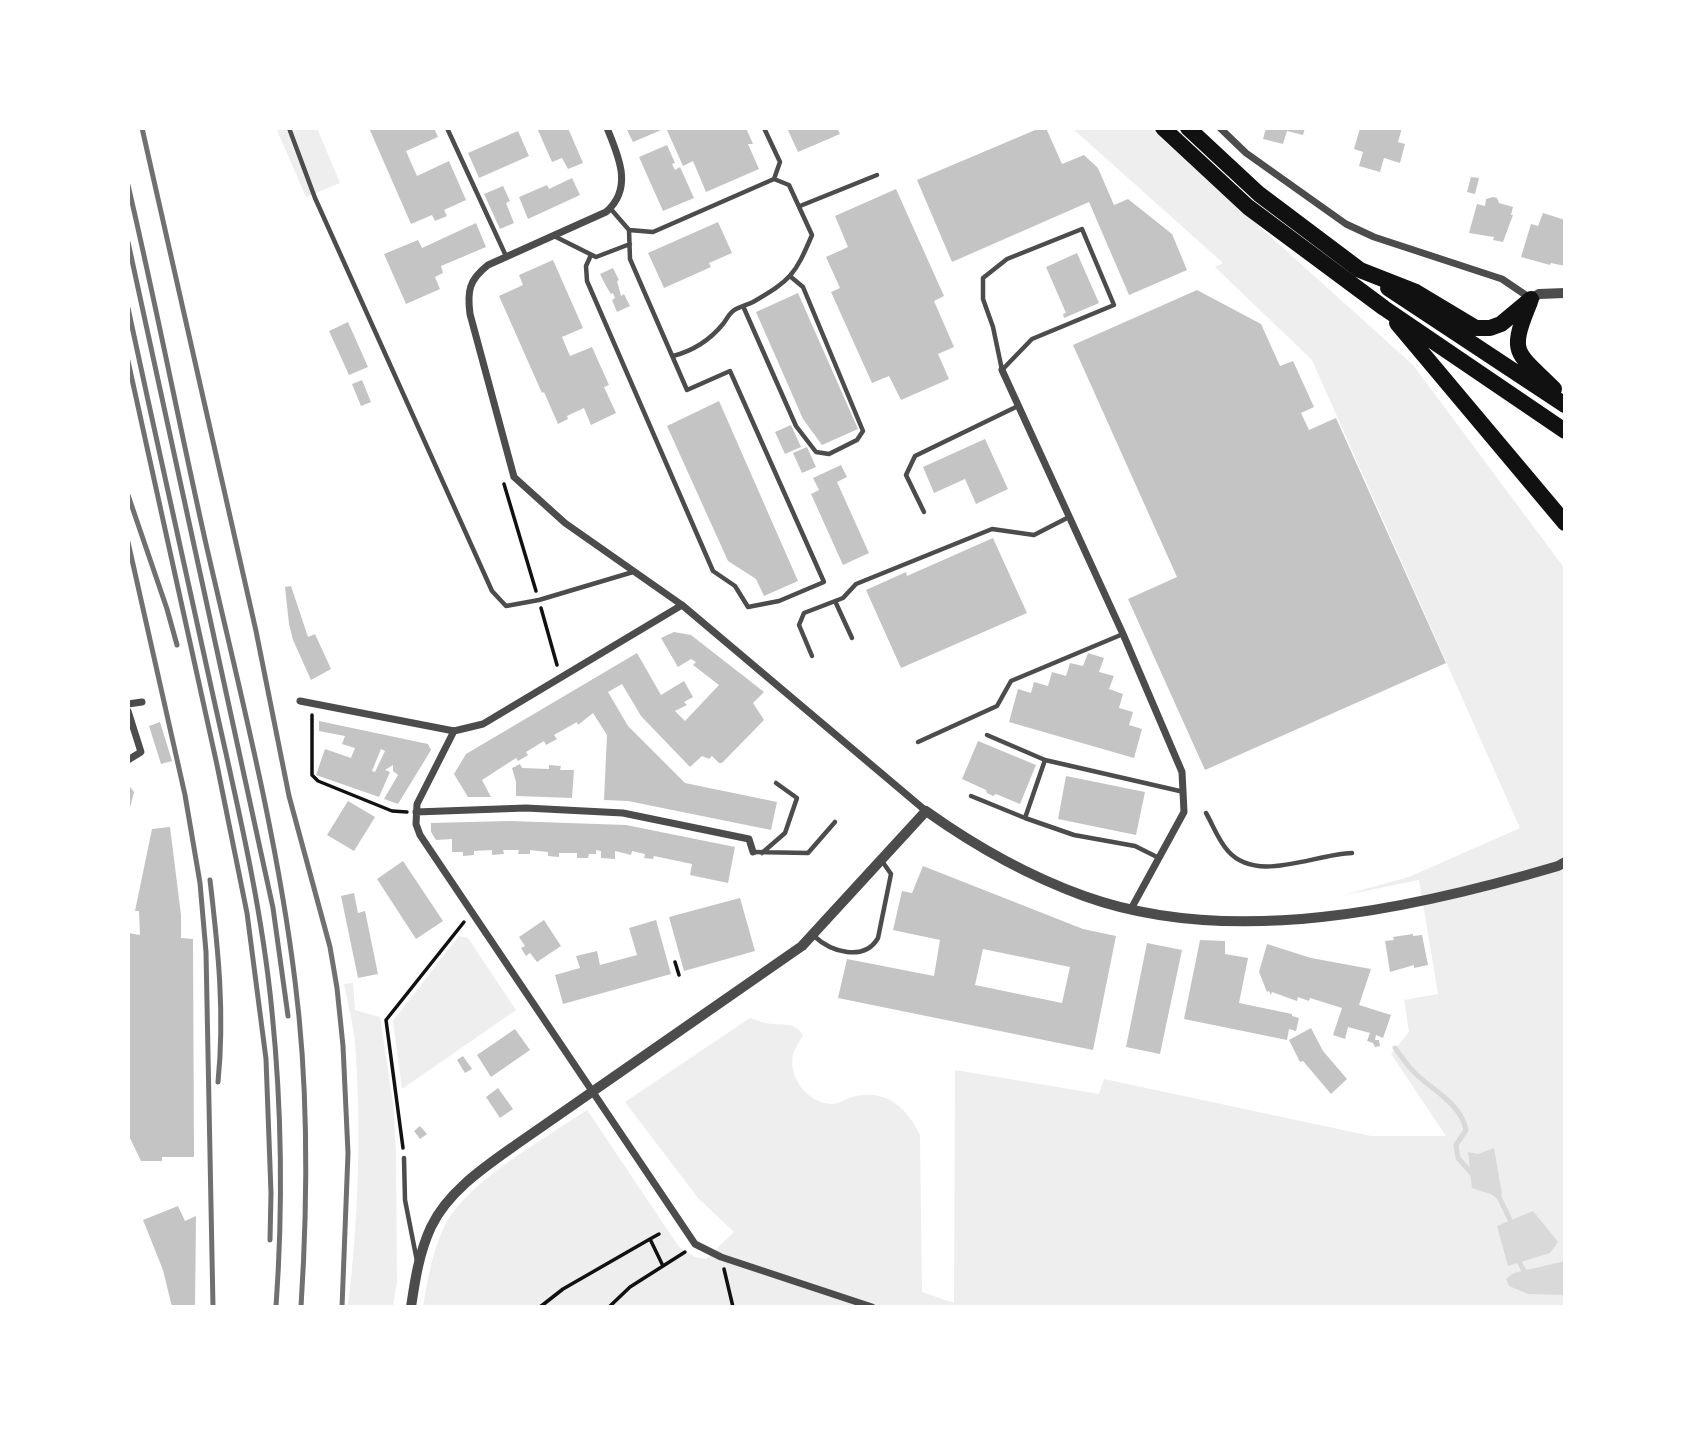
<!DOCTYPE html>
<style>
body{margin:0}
#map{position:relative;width:1693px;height:1435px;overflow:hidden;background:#fff;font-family:"Space Grotesk",sans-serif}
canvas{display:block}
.frame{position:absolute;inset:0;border:130px solid #fff;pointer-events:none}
</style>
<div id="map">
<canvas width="1693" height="1435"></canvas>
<div class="frame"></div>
</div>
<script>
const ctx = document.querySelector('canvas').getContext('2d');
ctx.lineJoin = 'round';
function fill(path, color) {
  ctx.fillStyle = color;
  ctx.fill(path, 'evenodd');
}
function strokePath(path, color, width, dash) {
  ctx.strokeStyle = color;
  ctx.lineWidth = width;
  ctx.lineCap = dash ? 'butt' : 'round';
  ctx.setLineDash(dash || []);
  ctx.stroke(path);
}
fill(new Path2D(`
 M276,128H317L340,183L306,197Z
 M1072,128H1150L1413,365L1565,569V1307H423C428,1277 434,1241 451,1215C478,1176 547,1137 587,1110L679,1247L695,1257L706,1259L734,1232L698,1198L625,1102L750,1018C757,1020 765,1024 773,1024C786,1025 795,1023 803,1035C800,1041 795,1048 793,1054C788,1078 808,1103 831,1104C839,1104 845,1099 852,1097C885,1088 906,1106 920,1135L922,1292L954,1303L955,1070L1099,1094L1104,1079L1371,1136H1446L1391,1054L1409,1032L1404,1000L1438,994L1419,880L1340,896L1409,877L1520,828L1312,360L1215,267L1223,263Z
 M459,936L468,938L516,1010L402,1089L393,1021Z
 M353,983L355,1010L380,1017L393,1103L396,1151L397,1282L393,1307H348C358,1220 362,1130 355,1043C353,1023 348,1004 344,984Z`), '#eee');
fill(new Path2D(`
 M1494,1148L1502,1194L1499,1197L1472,1188L1468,1152L1478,1154Z
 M1533,1211L1558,1242L1550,1253L1508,1266L1497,1226Z
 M1565,1261V1295L1528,1294L1509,1286L1506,1279L1514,1273Z`), '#d9d9d9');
strokePath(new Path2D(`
 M1395,1048C1402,1057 1408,1067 1417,1075C1434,1091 1461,1104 1466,1130L1456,1145L1458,1158L1473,1175
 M1494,1193L1499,1197L1513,1226
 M1517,1257L1524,1271L1529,1273`), '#d9d9d9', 5);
fill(new Path2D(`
 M369,128H434L438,137L406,151L417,176L449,161L466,200L444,210L447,216L435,221L432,215L411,224Z
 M537,128H568L583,163L568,169L562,158L552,162Z
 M626,128H746L753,144H748L759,169L706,192L693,161L683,166L666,128L633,142Z
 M787,128H837L840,134L798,152Z
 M1040,128H1046L1062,164L1084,155L1098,168L1114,205L1128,199L1172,234L1187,270L1129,295L1089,202L952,262L917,180Z
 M1266,128H1305L1303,135L1287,131L1283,144L1263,139Z
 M1360,128H1402L1398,142L1405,144L1400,163L1384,158L1380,172L1359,166L1363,152L1354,149Z
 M518,131L529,156L479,178L468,153Z
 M667,145L675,163L672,164L675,170L680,167L694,198L663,211L639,157Z
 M1471,177L1479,178L1475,194L1467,192Z
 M572,178L580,195L528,219L519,197L547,185L549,189Z
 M503,186L510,201L506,203L514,223L500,229L484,194Z
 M896,189L944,296L934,301L954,347L938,354L949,379L901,400L889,376L872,383L831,292L840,288L826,257L848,247L835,216Z
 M1493,197L1497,198L1499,203L1513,207L1511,215H1513L1503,242L1493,240L1494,237L1469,233L1477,204L1485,206L1486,199Z
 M1543,213L1565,220V266L1551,263L1550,265L1521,257L1531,224L1538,226Z
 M718,222L732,253L709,263L711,267L664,288L648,253Z
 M476,223L486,247L441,266L443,273L435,277L440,289L406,304L384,254L418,240L422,248Z
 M1077,253L1099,303L1064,318L1063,314L1066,313L1046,267Z
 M553,260L583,328L562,337L570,356L592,347L609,385L604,387L616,413L591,425L584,408L567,416L568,419L558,424L544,392L542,393L499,296L523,285L519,275Z
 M613,268L619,280L617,281L621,296L624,294L630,306L617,312L612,300L615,298L613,293L611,294L606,286L600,274Z
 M1197,290L1261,324L1280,366L1293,361L1314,407L1301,413L1309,430L1336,418L1446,663L1205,770L1128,599L1177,577L1073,345Z
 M798,293L858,429L822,445L803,419L756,312Z
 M348,322L368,367L349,375L329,331Z
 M362,380L371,402L361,406L352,384Z
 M719,401L798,581L764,596L756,579L728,561L667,426Z
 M791,425L801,447L785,454L775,432Z
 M985,439L1008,489L976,504L965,479L934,493L923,467Z
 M807,447L816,467L802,473L793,453Z
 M841,465L847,477L837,482L869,553L843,565L811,494L819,490L813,478Z
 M993,538L1027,613L901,668L866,590L906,572L907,576Z
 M291,586L308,637L315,634L331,669L311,680L293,640L289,624L285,587Z
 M674,632L691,635L764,692L753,703L764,720L722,763H719L712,756L709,759L702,756L690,767L641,716L622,684L608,692L628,726L685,783L777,802L771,830L628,801L604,800L607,735L593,713L578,725L577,722L554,735L557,739L546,745L544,741L526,752L528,755L518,761L516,758L482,780L491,797H468L454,774L466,754L637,653L661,695L684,681L693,697L684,702L687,705L675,711L685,721L719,685L693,665L696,662L691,659L678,667L661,638Z
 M1088,653L1104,658L1099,672L1114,676L1109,689L1123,694L1119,708L1133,712L1129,725L1142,729L1134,758L1009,722L1018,689L1031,693L1034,682L1048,686L1052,672L1066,676L1070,663L1083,666Z
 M319,721L428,744L431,750L398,804L384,799L398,775L393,771V765L385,770L390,772L379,797L316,775L325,749L351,758L355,748L342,744L345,736L319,731ZM381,749L385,751L375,772L372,771Z
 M160,722L172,761L161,764L149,726Z
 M978,741L1036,765L1020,804L996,794L993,796L987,793L986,790L962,779Z
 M520,764L522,768L549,769V765L561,766L560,770H574L572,798L516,796V782L512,768Z
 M1066,776L1145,792L1136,835L1058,819Z
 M128,784L134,792L129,812H128Z
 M348,801L375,817L354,851L327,835Z
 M510,821L626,825L735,847L728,883L690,875L692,864L654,856L653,859L644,858L645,854L632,851L631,855L615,851V859L601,858V851L596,850V854H589L588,858H577V853H559V857L548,856V852L538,851L530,850V854H518L519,850H503L504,854L492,855V850L474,851V855L463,856V852H452V839L436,840L431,832V823Z
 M170,827L181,915V938L193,939L194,1157H162V1161H141L128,1134V933L140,935L139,911H135L152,829Z
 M403,861L443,921L416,939L377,879Z
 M923,866L1083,929L1116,936L1093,1050L838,998L847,959L934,976L940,940L893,930L902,891L912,893ZM983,949L1070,967L1062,1003L975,985Z
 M354,893L358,913L365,911L378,974L358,978L341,896Z
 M740,898L755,951L684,971L669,917Z
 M544,920L561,946L537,962L530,953L526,956L521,948L525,946L519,937Z
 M656,920L671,974L563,1004L555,975L580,968L576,956L597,951L600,965L637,955L629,928Z
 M1413,934V936L1422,935L1428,965L1414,968V965L1390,972L1385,941L1394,940L1393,937Z
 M1200,940L1225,941V954L1248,958L1239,1003L1292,1014V1016L1299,1018L1296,1031L1289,1029L1287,1040L1184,1019Z
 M1147,943L1182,950L1160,1054L1126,1047Z
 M1267,944L1311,958L1371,969L1359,1005L1391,1015L1383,1038L1376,1035L1375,1040H1379L1380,1046L1375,1047L1373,1043L1367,1041L1370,1033L1348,1027L1345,1039L1333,1035L1342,1008L1310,998L1309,1001L1298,997L1297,1001L1272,992L1271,995L1269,991L1267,992L1259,972Z
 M1311,1028L1323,1051L1347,1079L1331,1094L1303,1061L1300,1062L1289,1040Z
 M515,1029L530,1050L491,1077L477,1055Z
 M463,1056L472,1069L465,1073L457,1060Z
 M498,1088L513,1109L500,1118L486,1097Z
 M420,1126L427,1134L420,1139L414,1131Z
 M178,1206L185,1221L196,1216L195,1307H172L163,1270L143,1220Z`), '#c4c4c4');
strokePath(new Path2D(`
 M504,484L536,591
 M541,608L557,665
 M312,715V775L318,781L392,811L407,812
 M675,962L679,975
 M403,1148L386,1020L464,922
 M650,1239L659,1234
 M724,1269L733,1307
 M540,1307L563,1289L650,1239L663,1266
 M609,1307L630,1287L685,1252`), '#111', 3.5);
strokePath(new Path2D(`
 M289,128L315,198L492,591L506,606L539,600L633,572
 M447,128L506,256
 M800,206L877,175
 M1082,229L1114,305L1032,339L1002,370L993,327L983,299V278L1007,259Z
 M629,230L653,232L774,179L780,162L764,128
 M554,236L596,257L630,244
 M591,255L586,266L587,281L713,571L735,586L748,607L779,601L824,582L730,371L687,390L630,259L629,230L610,208
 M743,306L796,426L816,452L829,454L857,440L863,431L803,287L791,277
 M673,356C692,351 710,340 723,324C726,320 729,314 733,311C738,307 747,305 753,302C791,280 795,275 812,235L789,185L774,179
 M924,512L906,475L915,456L1018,406
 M835,601L852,638
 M812,656L799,625L804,613L843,598L856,584L992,529L1034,535L1069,517
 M987,735L1045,760L1025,818
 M918,742L997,706L1011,681L1123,634
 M1045,760L1184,792
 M971,796L1025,818L1074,835L1135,846L1159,858
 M1206,813C1213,825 1218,840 1228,851C1257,884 1314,854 1352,853
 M753,852L808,853L835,822
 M762,853L785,833L797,798L776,783
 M814,936C831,952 864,962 878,938L891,874L882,861
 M404,1158L405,1200L417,1261`), '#4c4c4c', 4.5);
strokePath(new Path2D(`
 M607,128C618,155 634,188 606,212L488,265C469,280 467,291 470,314L514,477L565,523L682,605L926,811
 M1220,128L1246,153L1346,224L1374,237L1502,279L1530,298
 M1002,370L1123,634L1182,772L1184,812L1131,909
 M300,701L454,731L483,724L682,605
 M128,704L142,702
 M128,711L141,752L128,760
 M454,731L417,804L416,824L420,835L695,1244L721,1257L872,1307
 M416,812L526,808L623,813L749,839L753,852`), '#4c4c4c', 7);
strokePath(new Path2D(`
 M1531,299L1539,294L1565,293
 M411,1307C415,1280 419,1253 431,1227C448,1191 486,1166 517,1144L802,946L926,811C975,846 1026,875 1084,896C1231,949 1413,909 1558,866L1565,862`), '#4c4c4c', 10);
strokePath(new Path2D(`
 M1163,128L1248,207L1384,308L1565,431
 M1188,128L1259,194L1360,270L1416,292L1476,328H1490L1501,324L1531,299
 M1388,288L1565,405
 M1530,302C1508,355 1516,351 1554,389
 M1397,323L1565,523`), '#111', 16);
strokePath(new Path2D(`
 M142,128L256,631L289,796L330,947L337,988L343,1046L348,1153L342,1307
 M128,185C156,304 179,424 206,544C239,688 277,834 295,981C309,1090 308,1198 301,1307
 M128,242L273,908L288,1016
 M128,308C156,439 186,570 214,700C237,803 262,907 272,1012C282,1110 283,1208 276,1307
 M128,361L217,765L247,913L266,1059L271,1193L270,1240
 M128,495L167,609L177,645
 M128,542L185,795L200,883L206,952L213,1307
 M210,880C218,948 225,1013 218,1082`), '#707070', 5);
</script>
